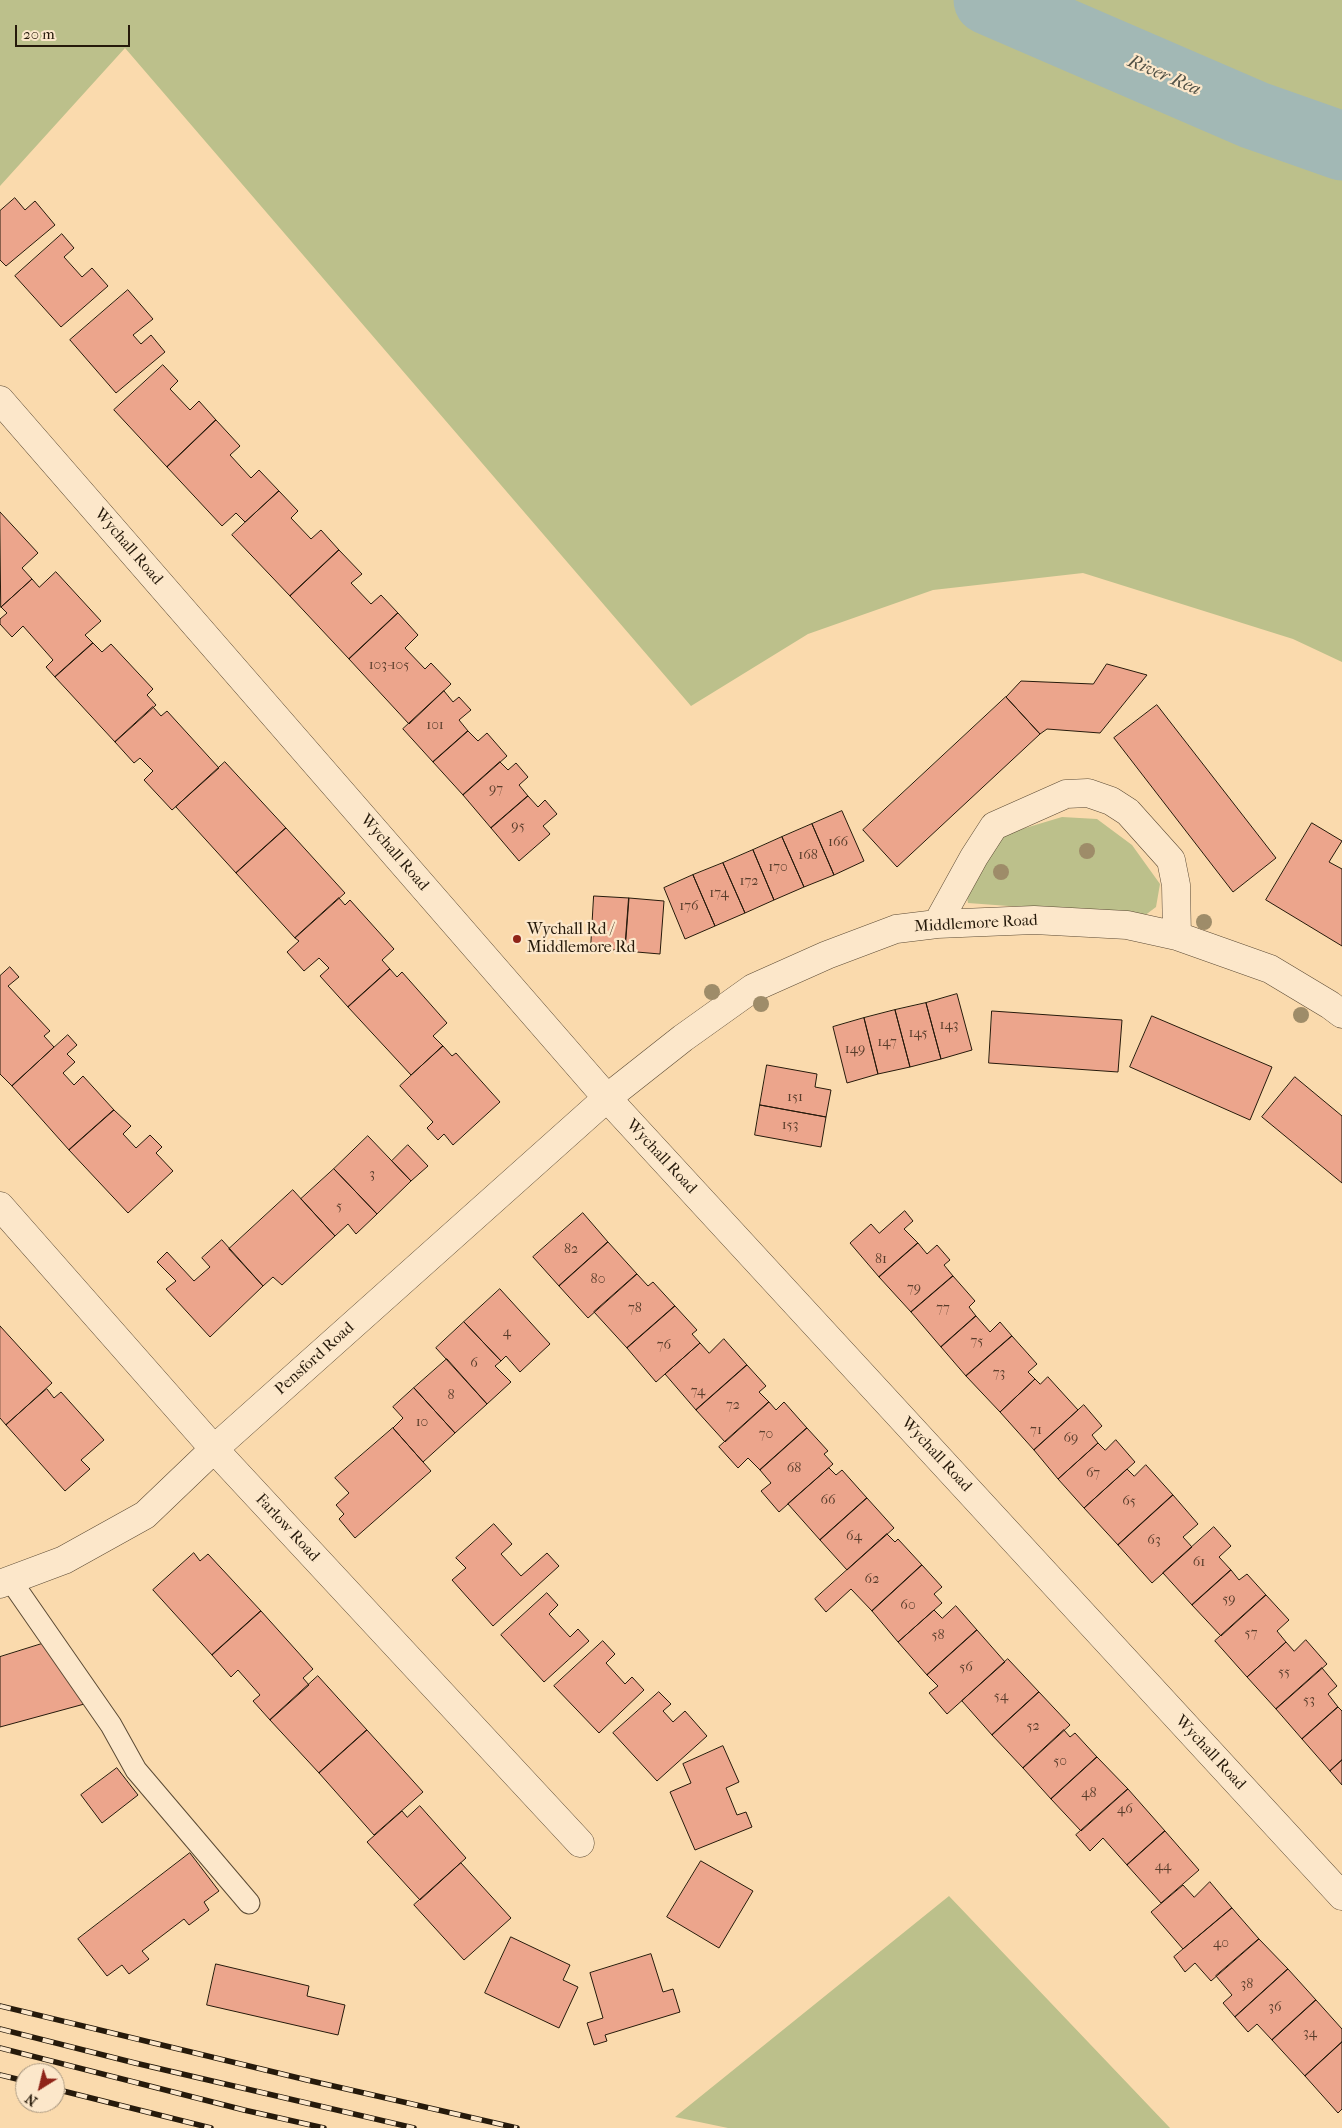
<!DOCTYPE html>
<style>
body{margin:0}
#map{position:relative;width:1342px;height:2128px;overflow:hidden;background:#fadaad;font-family:"IM FELL French Canon",serif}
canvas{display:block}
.north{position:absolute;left:15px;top:2063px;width:50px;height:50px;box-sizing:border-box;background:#fce7ca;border:1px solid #a6957e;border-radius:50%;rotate:216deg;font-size:14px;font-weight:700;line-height:20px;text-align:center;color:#261a0b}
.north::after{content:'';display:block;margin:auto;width:18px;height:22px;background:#8f2418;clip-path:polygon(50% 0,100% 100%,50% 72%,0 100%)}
.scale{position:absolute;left:15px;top:25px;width:115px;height:22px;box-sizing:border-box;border:2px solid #261a0b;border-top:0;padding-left:6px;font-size:15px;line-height:18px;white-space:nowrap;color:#261a0b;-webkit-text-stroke:4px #fce7ca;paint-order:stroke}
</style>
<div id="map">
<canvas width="1342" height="2128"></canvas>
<div class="north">N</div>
<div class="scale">20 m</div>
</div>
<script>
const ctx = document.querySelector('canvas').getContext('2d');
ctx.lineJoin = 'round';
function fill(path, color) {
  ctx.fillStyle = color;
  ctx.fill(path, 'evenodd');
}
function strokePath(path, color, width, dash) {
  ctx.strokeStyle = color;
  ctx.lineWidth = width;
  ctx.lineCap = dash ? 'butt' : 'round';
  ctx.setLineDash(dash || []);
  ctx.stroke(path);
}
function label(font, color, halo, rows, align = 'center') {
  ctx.font = font + ' "IM FELL French Canon",serif';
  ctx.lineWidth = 4.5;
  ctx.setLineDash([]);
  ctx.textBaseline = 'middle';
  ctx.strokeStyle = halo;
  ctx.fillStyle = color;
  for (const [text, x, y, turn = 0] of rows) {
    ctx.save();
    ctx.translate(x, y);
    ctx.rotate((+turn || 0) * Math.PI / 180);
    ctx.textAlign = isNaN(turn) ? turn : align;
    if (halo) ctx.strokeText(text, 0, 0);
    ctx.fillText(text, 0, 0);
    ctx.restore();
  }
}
fill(new Path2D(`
 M0,0H1342V662L1293,639L1083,573L933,590L808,634L691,706L125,48L0,186Z
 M1062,817L1097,819L1132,845L1160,884L1156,907L1144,916L968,903L966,892L1002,835Z
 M949,1896L1170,2128H728L675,2117Z`), '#bcc08b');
strokePath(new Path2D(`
 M988,0L1254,115L1342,146`), '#a2b8b5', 69);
const building = new Path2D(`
 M15,198L25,210L35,201L55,225L6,266L0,260V211Z
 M62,234L74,248L64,257L82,277L92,268L108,286L61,327L15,276Z
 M128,290L153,319L133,335L141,344L151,335L165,352L116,393L70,340Z
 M163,365L178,381L170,389L190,410L199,401L216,420L167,467L114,410Z
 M216,420L240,446L230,455L251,478L259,470L279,491L245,522L236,513L222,526L167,467Z
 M279,491L298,511L291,518L311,539L321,530L339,550L290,596L232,535Z
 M0,512L38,553L22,568L32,579L1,607Z
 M339,550L362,574L351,583L371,604L381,595L398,613L349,659L290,596Z
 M56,572L101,621L85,635L93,643L55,677L46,667L53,660L23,626L12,637L0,624V619L7,613L1,607L32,579L39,587Z
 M398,613L418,635L405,648L425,669L431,663L451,684L409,724L349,659Z
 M93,643L102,652L111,644L153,689L147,695L156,705L115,742L55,677Z
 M1107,664L1147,675L1100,733L1047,729L1040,734L1006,697L1021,681L1093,684Z
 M444,691L453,702L459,697L471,710L459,720L468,731L433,762L403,729Z
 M1006,697L1040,734L897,867L863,830Z
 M1157,705L1276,858L1233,892L1114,738Z
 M153,707L161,716L167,711L219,768L172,810L144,780L153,771L140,758L134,763L115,742Z
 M468,731L478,741L487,733L507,756L463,795L433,762Z
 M225,762L286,828L236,873L176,807Z
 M500,762L508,770L516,763L528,777L519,785L528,796L491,828L463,795Z
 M528,796L538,807L545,800L557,814L543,826L550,834L519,861L491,828Z
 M842,811L864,861L834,875L812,824Z
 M1312,823L1342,841L1329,862L1342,869V946L1266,900Z
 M812,824L834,875L804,887L782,837Z
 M286,828L345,893L295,938L236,873Z
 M782,837L804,887L774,900L753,850Z
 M753,850L774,900L745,913L723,863Z
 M723,863L745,913L715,926L693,875Z
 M693,875L715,926L685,939L664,888Z
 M594,896L629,898L625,951L591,948Z
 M339,898L345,905L350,900L394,949L382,960L390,969L348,1007L320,976L329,968L319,958L304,971L287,952L299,941L295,938Z
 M629,898L664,901L660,954L625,951Z
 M10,967L19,977L8,986L50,1031L44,1036L54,1047L12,1086L0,1074V976Z
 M390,969L397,977L402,972L447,1023L433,1036L443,1046L411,1075L348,1007Z
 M957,994L972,1050L941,1059L926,1003Z
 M926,1003L941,1059L910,1067L895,1010Z
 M895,1010L910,1067L878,1074L864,1018Z
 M992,1011L1122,1020L1118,1072L989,1063Z
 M1152,1016L1272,1067L1250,1120L1130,1067Z
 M864,1018L878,1074L847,1083L833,1027Z
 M68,1035L77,1045L67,1054L75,1062L63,1073L74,1085L83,1076L114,1110L69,1150L12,1086Z
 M443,1046L452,1056L456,1053L500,1102L453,1145L444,1134L438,1140L427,1128L433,1122L400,1086Z
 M767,1065L817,1074L815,1087L831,1090L826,1117L760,1105Z
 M1295,1077L1342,1116V1183L1262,1117Z
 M760,1105L826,1117L821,1147L755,1135Z
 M114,1110L131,1126L123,1134L136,1148L150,1135L162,1147L156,1153L173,1171L128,1213L69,1150Z
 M368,1136L411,1181L377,1214L334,1169Z
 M408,1145L428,1166L411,1181L392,1161Z
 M334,1169L377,1214L356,1234L348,1224L335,1236L301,1199Z
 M293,1190L335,1236L282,1285L273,1277L263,1286L229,1249Z
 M905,1211L913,1221L904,1229L918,1243L879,1277L850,1243L871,1224L879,1233Z
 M583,1213L608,1242L559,1286L533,1257Z
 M222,1240L263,1286L210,1337L166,1289L176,1281L157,1262L167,1252L194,1281L210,1267L202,1258Z
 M608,1242L637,1274L588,1318L559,1286Z
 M918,1243L927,1254L937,1245L950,1260L944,1265L953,1276L911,1312L879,1277Z
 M637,1274L648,1286L653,1282L675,1306L627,1348L594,1312Z
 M953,1276L975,1301L969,1307L976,1316L941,1347L911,1312Z
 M500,1289L550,1344L520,1372L506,1356L501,1361L464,1322Z
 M675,1306L697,1330L692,1334L700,1343L656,1382L627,1348Z
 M976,1316L990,1332L1000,1322L1012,1336L966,1376L941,1347Z
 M464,1322L501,1361L495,1366L511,1382L487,1404L436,1348Z
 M0,1326L52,1383L6,1425L0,1418Z
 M1012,1336L1037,1364L1028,1372L1035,1379L1000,1412L966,1376Z
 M724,1339L747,1365L696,1410L665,1374L700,1343L709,1353Z
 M447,1359L487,1404L455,1433L414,1388Z
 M747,1365L766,1386L759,1392L769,1402L725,1442L696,1410Z
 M1048,1377L1078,1410L1034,1450L1000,1412L1035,1379L1040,1384Z
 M414,1388L455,1433L423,1462L393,1428L403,1418L393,1407Z
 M47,1389L54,1398L61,1392L104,1440L81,1460L90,1469L65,1491L6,1425Z
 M769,1402L776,1410L784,1402L807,1428L760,1470L748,1458L738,1468L719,1447Z
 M1084,1405L1102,1426L1092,1435L1098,1443L1058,1479L1034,1450Z
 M393,1428L431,1471L355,1538L339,1519L344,1514L336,1505L349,1493L335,1478Z
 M807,1428L828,1451L824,1454L833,1464L779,1512L761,1491L771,1483L760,1470Z
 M1116,1440L1135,1462L1084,1508L1058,1479L1098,1443L1105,1450Z
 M1146,1465L1173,1495L1118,1545L1084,1508L1127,1469L1134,1476Z
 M829,1468L836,1475L842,1470L867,1498L820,1540L788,1504Z
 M1173,1495L1198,1524L1183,1537L1192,1547L1152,1583L1118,1545Z
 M867,1498L894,1528L847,1570L820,1540Z
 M494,1524L512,1544L501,1554L521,1576L547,1553L559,1566L493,1626L452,1580L466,1568L456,1558Z
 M1214,1527L1231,1546L1219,1557L1231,1570L1192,1605L1163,1573Z
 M887,1534L895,1542L898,1539L922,1565L872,1611L851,1589L826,1612L815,1599Z
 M194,1553L200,1561L208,1554L261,1611L212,1655L153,1590Z
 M922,1565L942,1587L934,1594L942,1603L898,1642L872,1611Z
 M1231,1570L1239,1580L1247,1574L1266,1595L1221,1636L1192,1605Z
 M547,1593L558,1605L549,1614L570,1637L578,1629L589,1641L544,1682L501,1635Z
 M1266,1595L1289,1620L1277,1631L1286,1642L1247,1677L1215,1641Z
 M956,1606L977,1630L927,1675L898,1642L934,1610L942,1618Z
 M261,1611L313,1669L303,1678L309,1685L270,1720L253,1701L260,1695L238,1670L231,1677L212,1655Z
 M977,1630L1005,1662L947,1714L929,1693L938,1686L927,1675Z
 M1306,1640L1327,1664L1276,1709L1247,1677L1286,1642L1294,1651Z
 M603,1641L615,1654L606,1663L625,1684L632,1677L644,1690L599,1733L554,1686Z
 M48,1642L88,1703L0,1727V1657Z
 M1008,1659L1039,1692L992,1735L962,1701Z
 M1322,1668L1337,1686L1328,1694L1338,1707L1302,1739L1276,1709Z
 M318,1676L367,1730L319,1773L270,1720Z
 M659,1692L671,1704L663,1711L673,1722L685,1711L707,1736L657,1781L613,1733Z
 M1039,1692L1070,1725L1023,1768L992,1735Z
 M1338,1707L1342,1711V1760L1330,1771L1302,1739Z
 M367,1730L423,1792L374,1835L319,1773Z
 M1064,1730L1070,1737L1075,1733L1097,1757L1051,1799L1023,1768Z
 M723,1746L739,1782L726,1788L737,1815L746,1812L752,1827L695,1850L670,1792L691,1783L683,1764Z
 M1097,1757L1128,1789L1081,1831L1051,1799Z
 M1342,1760V1785L1330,1771Z
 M117,1768L138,1795L102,1823L81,1795Z
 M1128,1789L1165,1831L1127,1865L1103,1838L1090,1851L1076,1835Z
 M420,1806L466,1858L420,1900L367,1842L402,1811L407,1817Z
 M1165,1831L1199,1870L1161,1903L1127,1865Z
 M190,1853L219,1891L204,1902L209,1910L189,1925L184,1919L142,1951L149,1959L129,1974L122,1965L107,1976L78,1939Z
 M701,1861L753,1891L719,1948L667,1917Z
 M461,1863L511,1918L464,1960L414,1905Z
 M1210,1882L1232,1908L1183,1949L1151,1912L1183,1885L1194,1897Z
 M1232,1908L1259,1939L1211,1981L1195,1963L1185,1972L1174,1957Z
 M511,1937L570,1965L563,1980L578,1987L559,2028L485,1993Z
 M1259,1939L1288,1969L1235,2017L1223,2003L1232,1995L1216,1976Z
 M651,1954L663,1992L673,1989L680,2012L605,2035L607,2041L594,2045L587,2023L603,2018L590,1973Z
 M216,1964L309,1986L307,1996L345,2005L338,2035L207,2005Z
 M1288,1969L1316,2000L1272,2040L1257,2024L1248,2032L1235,2017Z
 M1316,2000L1342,2029V2042L1305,2076L1272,2040Z
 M1342,2042V2109L1338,2113L1305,2076Z`);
fill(building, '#eca58c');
strokePath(building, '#261a0b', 1);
const service = new Path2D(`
 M11,1581L111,1725L136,1770L249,1903`);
const minor = new Path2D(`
 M0,400L607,1098L1342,1896
 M937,924L974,857L994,826L1066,794L1088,793L1111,801L1128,812L1171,860L1176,885L1177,936
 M0,1206L214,1449L580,1843
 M0,1584L64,1560L145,1515L214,1449L607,1098L683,1038L753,988L827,955L896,929L937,924L1034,920L1127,925L1177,936L1270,969L1330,1005L1342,1014`);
strokePath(service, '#5b4a34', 23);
strokePath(minor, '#5b4a34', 29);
strokePath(service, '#fce7ca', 21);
strokePath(minor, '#fce7ca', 28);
const rail = new Path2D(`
 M0,2006L307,2080L517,2128
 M0,2029L135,2063L414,2128
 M0,2048L244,2110L324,2128
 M0,2075L25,2081
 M55,2089L211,2128`);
strokePath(rail, '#261a0b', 5.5);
strokePath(rail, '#fce7ca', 4, [11]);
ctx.fillStyle = '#9e8c69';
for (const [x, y] of [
 [1087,851],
 [1001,872],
 [1204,922],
 [712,992],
 [761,1004],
 [1301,1015]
]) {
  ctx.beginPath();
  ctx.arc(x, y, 8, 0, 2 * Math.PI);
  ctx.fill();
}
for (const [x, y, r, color] of [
 [517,939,5,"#8f2418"]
]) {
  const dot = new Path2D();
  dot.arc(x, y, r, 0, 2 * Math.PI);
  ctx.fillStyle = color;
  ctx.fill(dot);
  strokePath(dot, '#fce7ca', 2);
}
label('14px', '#583d2b', null, [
 ["103-105",389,666],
 ["101",435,726],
 ["97",496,790],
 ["95",518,827],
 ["166",838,843],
 ["168",808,856],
 ["170",778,868],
 ["172",749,882],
 ["174",719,894],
 ["176",689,907],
 ["143",949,1026],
 ["145",918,1034],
 ["147",887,1043],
 ["149",855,1050],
 ["151",795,1098],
 ["153",790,1126],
 ["3",372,1175],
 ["5",339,1207],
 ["82",571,1250],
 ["81",881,1260],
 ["80",598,1280],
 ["79",914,1289],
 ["78",635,1309],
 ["77",943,1309],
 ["4",507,1333],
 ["75",977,1342],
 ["76",664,1346],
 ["6",474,1364],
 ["73",999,1374],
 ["74",698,1392],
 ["8",451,1396],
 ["72",733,1406],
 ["10",422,1423],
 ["71",1036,1431],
 ["70",766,1435],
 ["69",1071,1439],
 ["68",794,1469],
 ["67",1093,1474],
 ["66",828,1501],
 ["65",1129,1502],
 ["64",854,1537],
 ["63",1154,1541],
 ["61",1199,1563],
 ["62",872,1580],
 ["59",1229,1600],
 ["60",908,1606],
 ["57",1251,1634],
 ["58",938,1636],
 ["56",966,1668],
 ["55",1284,1673],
 ["54",1001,1697],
 ["53",1309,1701],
 ["52",1033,1727],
 ["50",1060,1762],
 ["48",1089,1794],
 ["46",1125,1810],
 ["44",1163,1867],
 ["40",1221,1944],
 ["38",1247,1985],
 ["36",1275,2008],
 ["34",1310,2034]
]);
label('16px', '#261a0b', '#fce7ca', [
 ["Wychall Road",128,547,49],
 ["Wychall Road",394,853,49],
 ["Middlemore Road",976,924,-3],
 ["Wychall Road",661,1157,47],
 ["Pensford Road",315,1359,-42],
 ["Wychall Road",936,1455,47],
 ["Farlow Road",287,1528,47],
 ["Wychall Road",1210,1753,47]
]);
label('16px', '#261a0b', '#fce7ca', [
 ["Wychall Rd /",527,930],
 ["Middlemore Rd",527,948]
], 'left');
label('italic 18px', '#515146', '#fce7ca', [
 ["River Rea",1164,76,23]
]);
</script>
